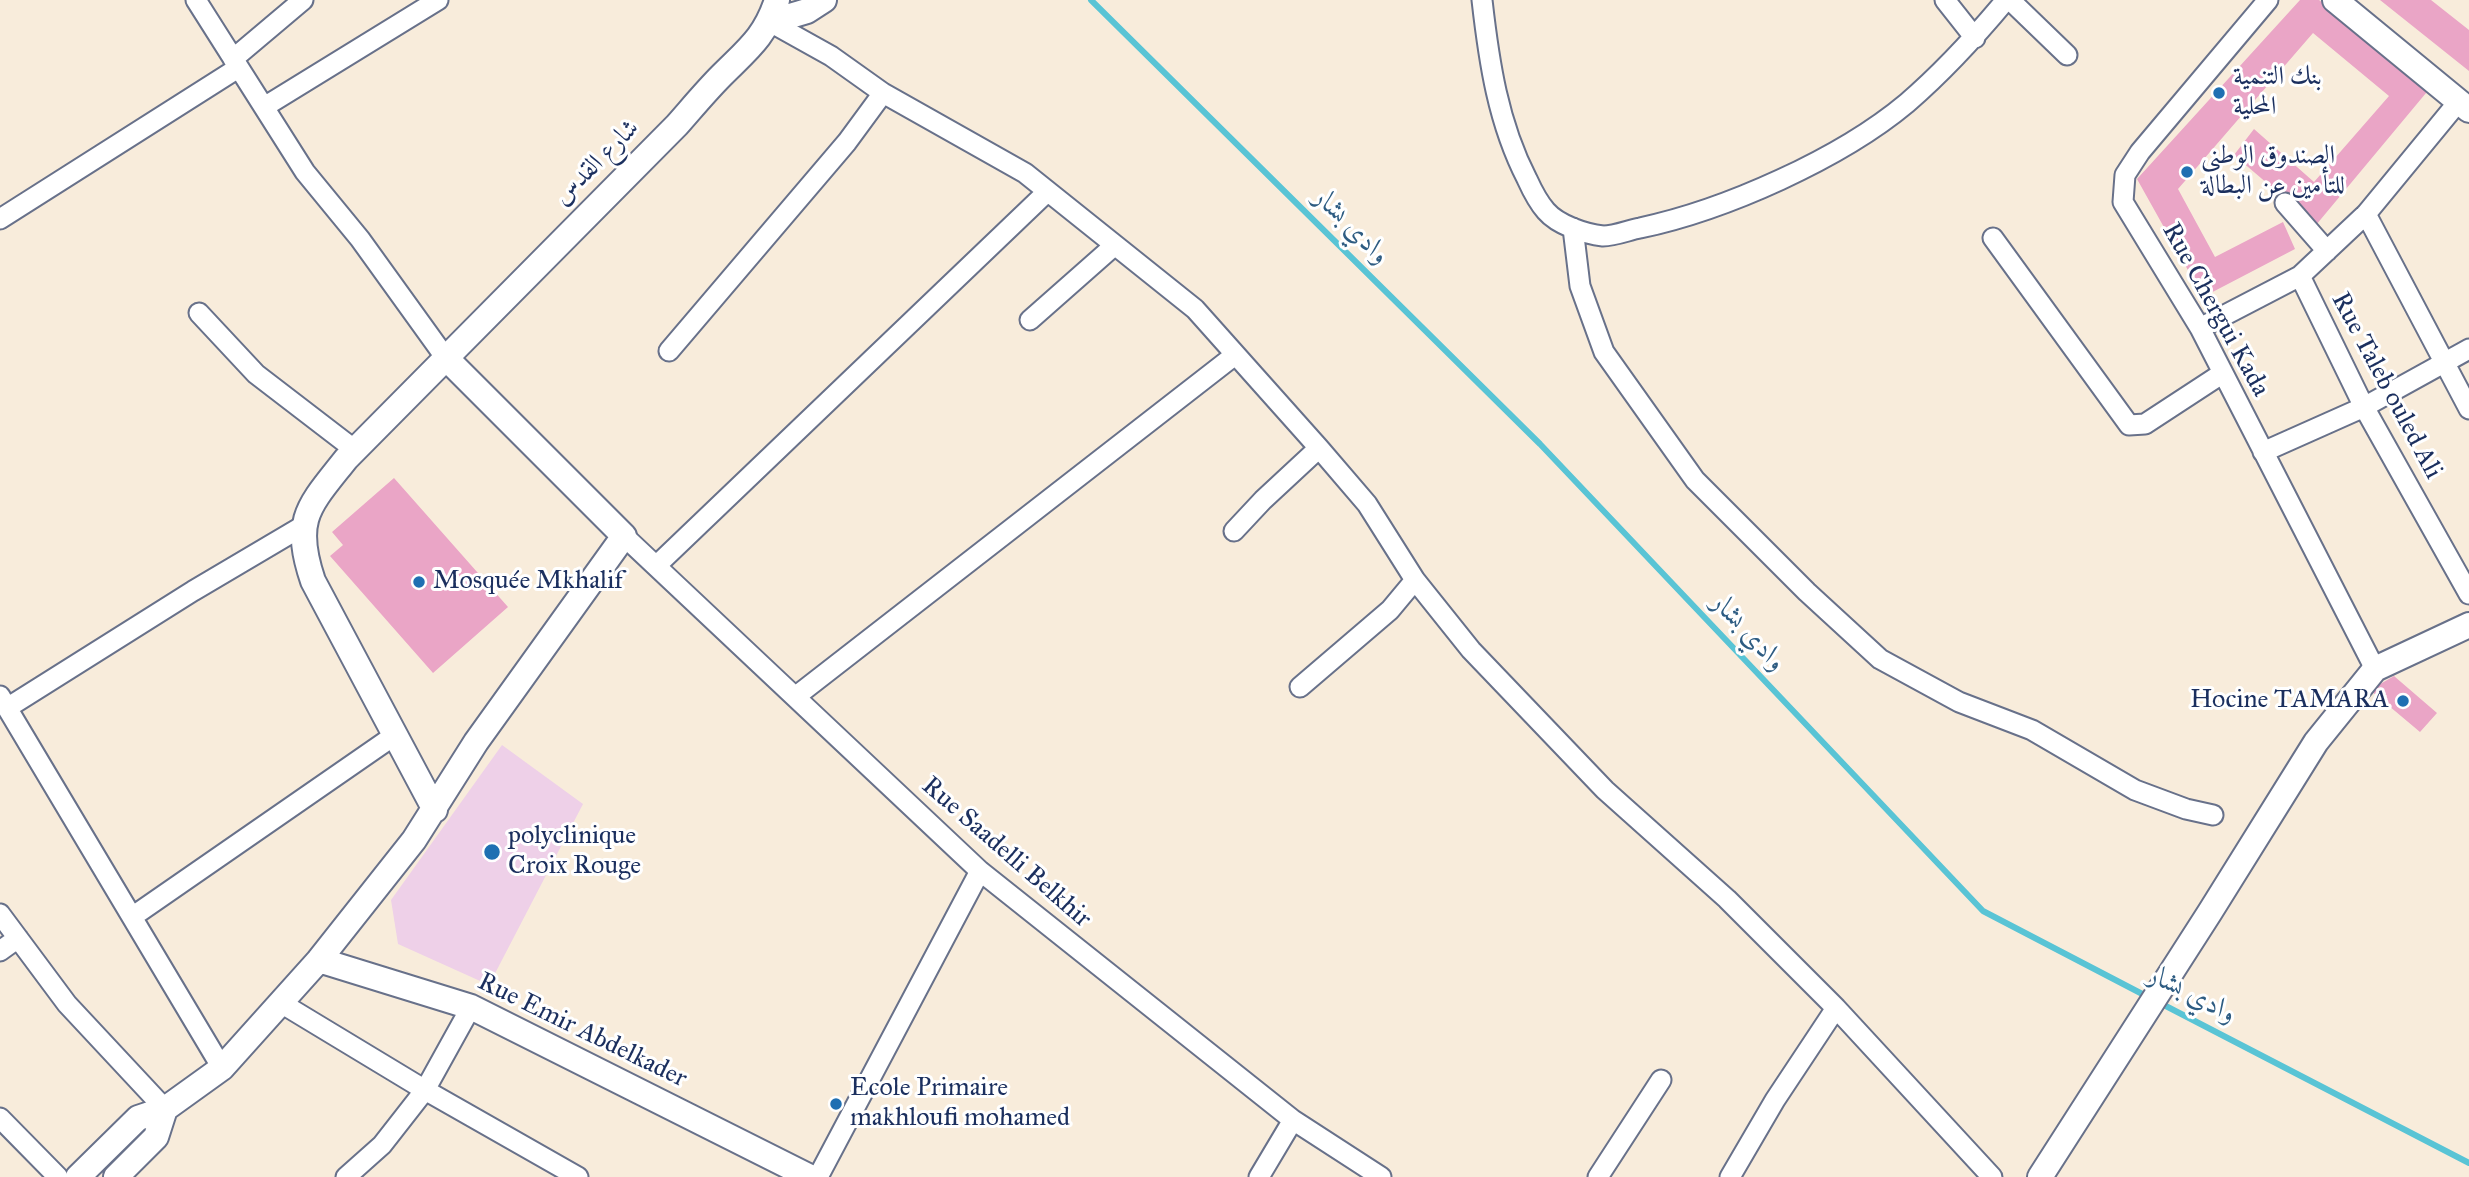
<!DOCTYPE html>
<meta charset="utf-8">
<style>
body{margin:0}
canvas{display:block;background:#f8ecdb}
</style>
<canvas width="2469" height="1177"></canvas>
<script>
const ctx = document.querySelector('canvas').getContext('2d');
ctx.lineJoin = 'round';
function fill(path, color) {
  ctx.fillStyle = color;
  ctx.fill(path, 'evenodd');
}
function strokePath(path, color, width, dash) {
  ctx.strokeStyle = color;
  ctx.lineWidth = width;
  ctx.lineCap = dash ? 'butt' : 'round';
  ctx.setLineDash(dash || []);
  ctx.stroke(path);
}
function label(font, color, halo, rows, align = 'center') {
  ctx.font = font + ' "IM FELL Great Primer",Amiri,serif';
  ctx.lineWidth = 6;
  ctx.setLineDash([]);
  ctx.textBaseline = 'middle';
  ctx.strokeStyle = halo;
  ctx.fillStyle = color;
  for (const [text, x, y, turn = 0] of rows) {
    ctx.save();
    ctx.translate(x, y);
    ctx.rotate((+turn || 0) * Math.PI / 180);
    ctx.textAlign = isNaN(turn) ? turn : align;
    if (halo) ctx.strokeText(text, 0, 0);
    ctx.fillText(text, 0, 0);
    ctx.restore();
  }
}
fill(new Path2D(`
 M502,745L583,804L489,985L398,944L391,900Z`), '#eed0e8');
strokePath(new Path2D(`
 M1091,0L1540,444L1983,911L2150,998
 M2160,1003L2469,1163`), '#59c4d5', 6);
fill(new Path2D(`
 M2300,0H2319L2431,87L2316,225L2234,155L2254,129L2314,182L2389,96L2313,33L2178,189L2215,257L2283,222L2295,249L2203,297L2137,179Z
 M2380,0H2431L2469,30V71Z
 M394,478L508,607L433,673L330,556L343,545L332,532Z
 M2394,676L2437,713L2420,732L2370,690Z`), '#eaa5c6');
const minor = new Path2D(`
 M196,0L305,172L360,239L445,357
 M1482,0C1489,62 1498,123 1527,179C1532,190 1538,202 1546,211C1558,225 1585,234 1603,236C1615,236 1629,230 1640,228C1725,210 1840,159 1907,103C1943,72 1976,36 2006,0
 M1945,0L1975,38
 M2010,0L2067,55
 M2268,0L2140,152L2125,175L2123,202L2200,328L2375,669
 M770,22L831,56L883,93L1025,173L1195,309L1319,448L1367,504L1415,580L1471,650L1605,790L1727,899L1836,1008L1992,1177
 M233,59L303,0
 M264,107L438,0
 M2285,203L2327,251
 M2366,214L2469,409
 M0,219L238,68
 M1573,228L1580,286L1604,352L1695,480L1807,592L1880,659L1959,702L2032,730L2135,790L2186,809L2213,815
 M1993,238L2129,425L2145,424L2223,373
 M2300,276L2364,407L2469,594
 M199,313L256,374L355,450
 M1030,320L1115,245
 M2200,328L2300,276L2366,214L2459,101
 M669,351L847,142L883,93
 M2263,452L2364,407L2469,349
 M1234,531L1263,500L1319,448
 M624,536L980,871L1293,1120L1381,1177
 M656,566L1047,192
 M1300,687L1390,610L1415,580
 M0,696L222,1068
 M795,697L1235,355
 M7,708L193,591L303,526
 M0,914L67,1004L165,1109
 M132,917L395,735
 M0,951L18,938
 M281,1003L425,1090L382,1145L346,1177
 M471,1007L425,1090L578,1177
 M0,1118L58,1177
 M818,1177L980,871
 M1259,1177L1293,1120
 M1598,1177L1661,1080
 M1730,1177L1775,1100L1836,1008`);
const major = new Path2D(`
 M2335,0L2469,110
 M770,22L807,11L824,0
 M435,810L313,581C292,519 309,506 346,459L677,125C692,108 706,91 722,75C748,49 765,37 777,0
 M319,960L471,1007L810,1177
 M78,1177L138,1118L165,1109L222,1068L319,960L414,840L476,742L624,536L445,357
 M116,1177L156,1137L165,1109
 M2040,1177L2210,912L2316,742L2375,669L2469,625`);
strokePath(minor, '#68718a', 23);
strokePath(major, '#68718a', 28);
strokePath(minor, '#fff', 19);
strokePath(major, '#fff', 24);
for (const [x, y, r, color] of [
 [2219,93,7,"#1f6fb2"],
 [2187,172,7,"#1f6fb2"],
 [419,582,7,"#1f6fb2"],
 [2403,701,7,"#1f6fb2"],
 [492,852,9,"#1f6fb2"],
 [836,1104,7,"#1f6fb2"]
]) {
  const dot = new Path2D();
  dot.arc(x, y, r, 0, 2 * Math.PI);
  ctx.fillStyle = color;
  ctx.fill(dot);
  strokePath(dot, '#fff', 2.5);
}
label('26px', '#1b2f5e', '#fff', [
 ["بنك التنمية",2233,78],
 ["المحلية",2233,108],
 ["الصندوق الوطني",2201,157],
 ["للتأمين عن البطالة",2201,187],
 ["Mosquée Mkhalif",433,582],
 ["Hocine TAMARA",2389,701,"right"],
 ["polyclinique",508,837],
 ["Croix Rouge",508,867],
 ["Ecole Primaire",850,1089],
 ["makhloufi mohamed",850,1119]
], 'left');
label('26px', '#1b2f5e', '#fff', [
 ["شارع القدس",597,163,-45],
 ["Rue Chergui Kada",2215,310,61],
 ["Rue Taleb ouled Ali",2386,386,62],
 ["Rue Saadelli Belkhir",1006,853,41],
 ["Rue Emir Abdelkader",582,1031,26]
]);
label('italic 28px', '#2e5c82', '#fff', [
 ["وادي بشار",1351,227,45],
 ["وادي بشار",1748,633,47],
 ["وادي بشار",2192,995,27]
]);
</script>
